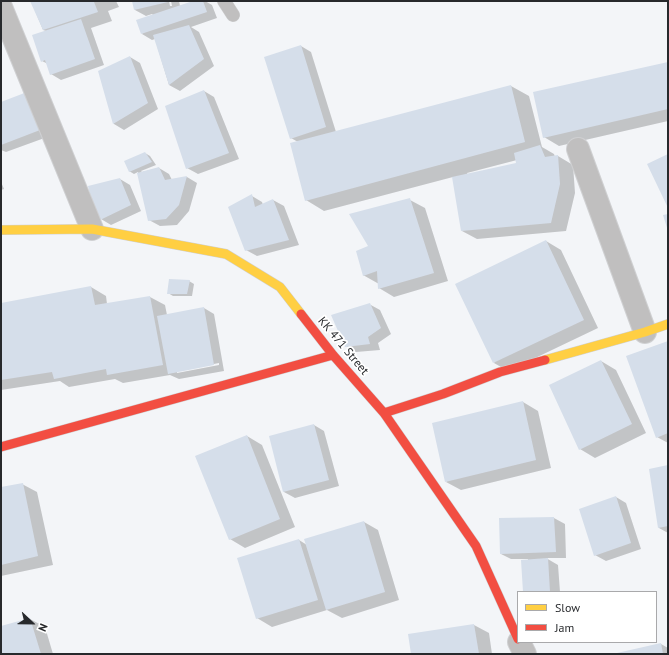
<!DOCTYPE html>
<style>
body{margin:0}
#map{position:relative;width:669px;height:655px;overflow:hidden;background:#f3f5f8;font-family:"PT Sans",sans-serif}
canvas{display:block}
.frame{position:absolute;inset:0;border:2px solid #27292c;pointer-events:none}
.legend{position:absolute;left:517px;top:591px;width:140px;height:52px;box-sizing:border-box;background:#fff;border:1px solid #a9a9ab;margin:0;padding:5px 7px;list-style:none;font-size:12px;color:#27292c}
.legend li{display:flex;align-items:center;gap:8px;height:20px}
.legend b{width:20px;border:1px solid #a9a9ab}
.north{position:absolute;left:12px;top:603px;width:40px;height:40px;-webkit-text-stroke:3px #fff;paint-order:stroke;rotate:112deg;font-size:11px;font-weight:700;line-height:16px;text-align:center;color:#27292c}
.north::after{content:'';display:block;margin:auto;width:14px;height:18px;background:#27292c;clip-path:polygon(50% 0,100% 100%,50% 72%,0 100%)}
</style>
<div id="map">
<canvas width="669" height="655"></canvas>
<div class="frame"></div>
<ul class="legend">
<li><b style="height:5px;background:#ffcf43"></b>Slow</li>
<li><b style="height:5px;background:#f24e42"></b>Jam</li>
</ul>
<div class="north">N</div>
</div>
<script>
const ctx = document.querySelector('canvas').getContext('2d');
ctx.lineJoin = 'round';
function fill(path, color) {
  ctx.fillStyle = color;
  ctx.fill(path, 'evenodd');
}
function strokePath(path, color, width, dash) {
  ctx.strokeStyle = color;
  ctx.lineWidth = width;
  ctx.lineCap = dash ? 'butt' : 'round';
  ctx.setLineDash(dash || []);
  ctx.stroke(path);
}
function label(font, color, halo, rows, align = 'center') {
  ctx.font = font + ' "PT Sans",sans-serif';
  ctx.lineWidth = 3.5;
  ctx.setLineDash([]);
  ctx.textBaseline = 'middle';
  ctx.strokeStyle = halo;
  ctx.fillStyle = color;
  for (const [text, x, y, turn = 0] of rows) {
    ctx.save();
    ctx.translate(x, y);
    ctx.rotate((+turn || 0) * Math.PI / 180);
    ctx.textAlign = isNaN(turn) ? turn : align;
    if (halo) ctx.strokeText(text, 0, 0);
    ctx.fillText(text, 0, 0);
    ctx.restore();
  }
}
fill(new Path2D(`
 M31,1H116L119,7L108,11L112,21L91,28L104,65L61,80L51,74L48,64L42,61L46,31L43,30Z
 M133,1H169L170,6H172L171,1H179L180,6L196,1H205L212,5L217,18L191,27L199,32L214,66L180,91L169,85L155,39L152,40L142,34L153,15L152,14L146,16L135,10Z
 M301,46L311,52L336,132L511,86L529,96L542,147L554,154L555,157L558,156L573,165L575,193L566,231L477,239L462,231L453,177L324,211L306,200L298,142L291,138ZM517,160L518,164L468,175L467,173Z
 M130,57L140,63L158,109L124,130L114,124L99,72Z
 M668,63V121L559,146L544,137Z
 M204,91L214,97L239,159L198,174L187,168Z
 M27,94L37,100L50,136L6,152L1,150V103ZM29,101H31L43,135H41Z
 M145,153L150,156L156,165L141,171L142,172L159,168L169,174L172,180L187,177L197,183L189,211L177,225L160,226L149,220L138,172L134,174L129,171Z
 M120,179L130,185L141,211L111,225L101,219Z
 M1,182L4,189L1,190Z
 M252,196L262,202L263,205L273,200L284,206L299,245L257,256L246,250Z
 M410,200L425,208L448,281L394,297L379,288V284L363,275L369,246Z
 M546,241L561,250L598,328L508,371L494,363Z
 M189,281L194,284L192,296H173L168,293Z
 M91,287L106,296L107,304L150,297L165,305L167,315L204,308L214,314L224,371L179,379L170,375L123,383L115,379L69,387L60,381L1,390V304ZM219,363V365L177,373V371Z
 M369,304L380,310L391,334L378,343L380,350L356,352L346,346Z
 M668,342V443L657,437Z
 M601,361L616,370L646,433L595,458L580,449Z
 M523,402L538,411L551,468L461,490L446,482Z
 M314,425L324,431L339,486L295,498L284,492L270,437Z
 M247,436L262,445L295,527L245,548L230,539Z
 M668,466V533L659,528L650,470Z
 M22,484L37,492L53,565L1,576V488Z
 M616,497L626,503L641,549L606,561L595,555Z
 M554,518L565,524L566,558H546L558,565L560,592H524L528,559H511L501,554L500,519Z
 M364,522L378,530L399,600L342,618L327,610L272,627L257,618L299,540L307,545Z
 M30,619L45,627L53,654H1V627Z
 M474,625L489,633L492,654H412Z
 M661,644L668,648V654H619Z`), '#0003');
fill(new Path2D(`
 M30,1H96L94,2L98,12L43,30Z
 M132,1H168V2L134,10Z
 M193,1H203L207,12L141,34L136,20Z
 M81,19L95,59L50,75L45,60L41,62L32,35Z
 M189,25L204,59L169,85L153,35Z
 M301,45L326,127L290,139L264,57Z
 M130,56L148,103L113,124L98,71Z
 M668,62V109L543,138L533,92Z
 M511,85L525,142L305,201L290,143Z
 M204,90L229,153L186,169L165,106Z
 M27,92L40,130L1,145V102Z
 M540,145L545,157L558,155L560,184L551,223L461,231L452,177L516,163L514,153Z
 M145,152L152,162L129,172L124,161Z
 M668,154V208L647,164Z
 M159,167L165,180L187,176L179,205L166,219L148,221L137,173Z
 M120,178L131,205L100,220L89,191L88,186Z
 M252,194L255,207L273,199L289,240L245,251L228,207Z
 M410,198L434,273L378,289L377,271L363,276L356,251L368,246L349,214Z
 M668,214V231L663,215Z
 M546,240L584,320L493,363L455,284Z
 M169,279L190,280L187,294H167Z
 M91,286L95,305L150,296L163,365L107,375L106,369L54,379L52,372L1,380V303Z
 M370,303L381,328L368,337L370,344L345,347L331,315Z
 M204,307L214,365L168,374L157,316Z
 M668,341V433L656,438L626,356Z
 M601,360L632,424L579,450L549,385Z
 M523,401L536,460L445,482L432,423Z
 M314,424L329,480L283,492L269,436Z
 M247,435L280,519L229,540L195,456Z
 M668,465V526L658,528L649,469Z
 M23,483L38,556L1,565V487Z
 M616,496L631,543L594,556L579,509Z
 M554,517L556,552L500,554L499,518Z
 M364,521L385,592L326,610L304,539Z
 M299,539L318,600L256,619L237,558Z
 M548,558L550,592H523L521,560Z
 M30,618L41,654H1V626Z
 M474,624L479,654H411L408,634Z
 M661,643L663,654H617V653Z`), '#d5deea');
const lane = new Path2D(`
 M224,1L233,15`);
const street = new Path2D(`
 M1,7L92,229
 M578,149L645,332
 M519,642L525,654`);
const slow = new Path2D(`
 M1,230L92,229L226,254L280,287L301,314
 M545,360L645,332L668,324`);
const jam = new Path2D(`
 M301,314L333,355L384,413L443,394L500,372L545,360
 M384,413L476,546L518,639
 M1,447L333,355`);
strokePath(lane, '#cfd0d2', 14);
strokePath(street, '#cfd0d2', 24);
strokePath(slow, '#cfd0d2', 10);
strokePath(jam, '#cfd0d2', 10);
strokePath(lane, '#c0bfbf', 13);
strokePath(street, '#c0bfbf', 22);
strokePath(slow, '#ffcf43', 9);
strokePath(jam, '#f24e42', 9);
label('12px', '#27292c', '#fff', [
 ["KK 471 Street",343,346,50]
]);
</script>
